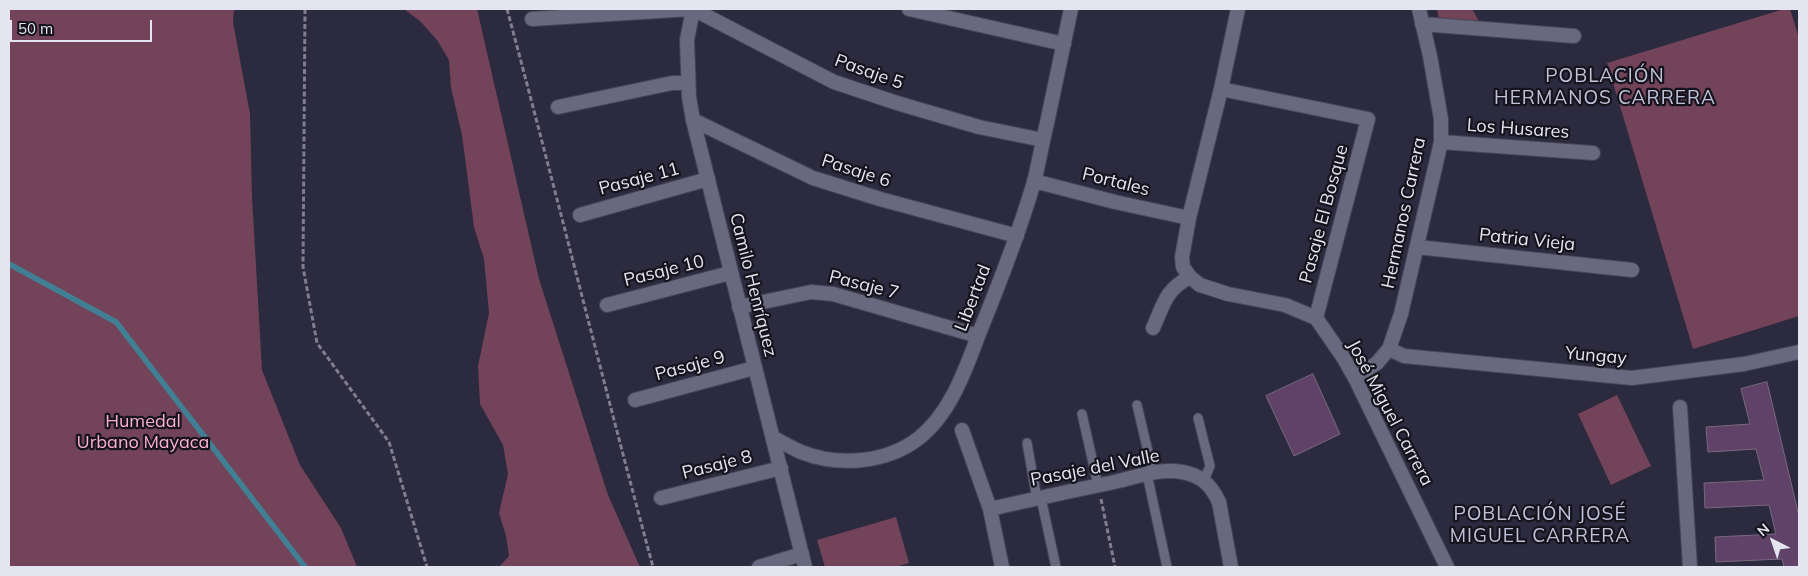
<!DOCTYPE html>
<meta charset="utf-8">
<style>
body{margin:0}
#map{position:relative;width:1808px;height:576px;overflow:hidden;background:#2c2a3e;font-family:Mulish,sans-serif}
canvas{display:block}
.frame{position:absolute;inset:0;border:10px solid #e5e5f2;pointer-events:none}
.north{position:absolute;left:1748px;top:516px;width:50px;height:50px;-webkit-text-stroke:4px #15141d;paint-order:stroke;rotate:319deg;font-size:14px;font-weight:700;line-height:20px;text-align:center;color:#e5e5f2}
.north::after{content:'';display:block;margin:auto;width:18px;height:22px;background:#e5e5f2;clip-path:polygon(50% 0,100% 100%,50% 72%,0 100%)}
.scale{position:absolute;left:10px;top:20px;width:142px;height:22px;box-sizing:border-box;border:2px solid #e5e5f2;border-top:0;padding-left:6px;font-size:15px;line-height:18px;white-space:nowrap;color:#e5e5f2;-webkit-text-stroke:4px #15141d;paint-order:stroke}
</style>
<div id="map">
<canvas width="1808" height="576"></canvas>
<div class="frame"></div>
<div class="north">N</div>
<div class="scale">50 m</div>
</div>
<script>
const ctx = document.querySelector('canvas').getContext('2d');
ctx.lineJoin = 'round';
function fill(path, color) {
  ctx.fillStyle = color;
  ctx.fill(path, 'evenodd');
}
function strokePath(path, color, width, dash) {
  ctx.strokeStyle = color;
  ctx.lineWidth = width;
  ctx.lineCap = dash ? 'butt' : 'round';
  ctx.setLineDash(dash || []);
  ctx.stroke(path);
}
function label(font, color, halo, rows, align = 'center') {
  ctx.font = font + ' Mulish,sans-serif';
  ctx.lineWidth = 4.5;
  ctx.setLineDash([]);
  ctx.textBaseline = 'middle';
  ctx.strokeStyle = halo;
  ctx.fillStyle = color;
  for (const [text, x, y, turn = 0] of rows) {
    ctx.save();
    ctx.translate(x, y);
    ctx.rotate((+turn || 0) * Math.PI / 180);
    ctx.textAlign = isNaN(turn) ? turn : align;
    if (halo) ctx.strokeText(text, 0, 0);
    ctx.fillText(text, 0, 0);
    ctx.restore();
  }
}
fill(new Path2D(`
 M9,9H234L233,22L250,114L252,197L262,370L300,465L341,528L357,567H9Z
 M404,9H477L539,279L608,495L640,567H499L509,556L506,536L499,513L508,474L503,445L480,404L478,366L489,313L484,259L474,227L462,135L451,88L449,60L437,40L420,21Z
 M1437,9H1472L1479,21L1439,19Z
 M1784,9H1790L1799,38V316L1693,349L1607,63Z
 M1617,395L1651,466L1611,485L1578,414Z
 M896,517L909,563L895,567H825L817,540Z`), '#724359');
strokePath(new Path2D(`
 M9,264L116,322L305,567`), '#417f94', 5.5);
const building = new Path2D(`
 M1313,374L1340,434L1294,456L1266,396Z
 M1767,382L1799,516V567H1784L1782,559L1716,562L1715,537L1776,534L1769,505L1705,508L1704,483L1764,480L1756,449L1708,452L1706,427L1750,424L1741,389Z`);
fill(building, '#604268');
strokePath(building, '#78697d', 1);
const service = new Path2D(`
 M1137,405L1153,473
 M1082,414L1098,485
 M1198,418L1210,466L1204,480
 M1027,443L1037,499
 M1147,474L1167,567
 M1041,498L1056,567`);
const minor = new Path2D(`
 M693,9L834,82L897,103L979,127L1043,140
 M909,9L1064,44
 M1238,9L1221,89L1189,218L1182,257L1183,267L1190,277L1200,285L1228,294L1285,305L1316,318L1343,357L1355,378L1447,567
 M532,19L691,9
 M1422,24L1574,36
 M1221,89L1368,119L1316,318
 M558,107L672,83H688
 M693,120L813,178L880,199L1017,236
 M1441,142L1593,153
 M1034,181L1115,202L1189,218
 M580,215L708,179
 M1417,247L1632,270
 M607,305L730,273
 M739,307L811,292L833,294L978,336
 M1153,328C1164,304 1165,290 1190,277
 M1389,349L1404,356L1632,378L1744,364L1799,352
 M1355,378L1377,363L1389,349L1401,314L1441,142V119L1430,56L1419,9
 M635,400L754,368
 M1680,407L1690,567
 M962,430L990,509L1002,567
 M774,438C783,443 792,448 801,452C839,467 887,463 919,438C951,413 966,368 980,331C1000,282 1019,233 1034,182C1039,163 1042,143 1047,123C1055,85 1063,47 1071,9
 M661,498L781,468
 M990,509C1030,500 1070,491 1110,483C1133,478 1159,468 1182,472C1201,475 1211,485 1219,502L1231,567
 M759,567L802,554`);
const tertiary = new Path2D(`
 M693,9L687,40L689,97L693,120L805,567`);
strokePath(service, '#464555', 11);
strokePath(minor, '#464555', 16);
strokePath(tertiary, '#464555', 16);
strokePath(new Path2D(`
 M305,9L303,267L317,343L389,442L427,567
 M507,9C557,195 603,382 653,567
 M1101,499L1115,567`), '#7f7d8e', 3, [5, 2.5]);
strokePath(service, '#68687e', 9);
strokePath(minor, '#68687e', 14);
strokePath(tertiary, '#68687e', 14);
label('18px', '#e5e5f2', '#15141d', [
 ["Pasaje 5",869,72,20],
 ["Los Husares",1518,129,4],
 ["Pasaje 6",856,171,18],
 ["Pasaje 11",639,179,-15],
 ["Portales",1116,182,14],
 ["Hermanos Carrera",1404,213,-78],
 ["Pasaje El Bosque",1324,214,-75],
 ["Patria Vieja",1527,240,6],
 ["Pasaje 10",664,271,-14],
 ["Camilo Henríquez",753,285,76],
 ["Pasaje 7",864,285,14],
 ["Libertad",973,298,-69],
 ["Yungay",1596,356,5],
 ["Pasaje 9",690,366,-15],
 ["José Miguel Carrera",1390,413,62],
 ["Pasaje 8",717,465,-14],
 ["Pasaje del Valle",1095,468,-11]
]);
label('18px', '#fdafd2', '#15141d', [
 ["Humedal",143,422],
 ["Urbano Mayaca",143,443]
]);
ctx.letterSpacing = '1px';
label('19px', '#c1c1da', '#15141d', [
 ["POBLACIÓN",1605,76],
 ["HERMANOS CARRERA",1605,98],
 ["POBLACIÓN JOSÉ",1540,514],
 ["MIGUEL CARRERA",1540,536]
]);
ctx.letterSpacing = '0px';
</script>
